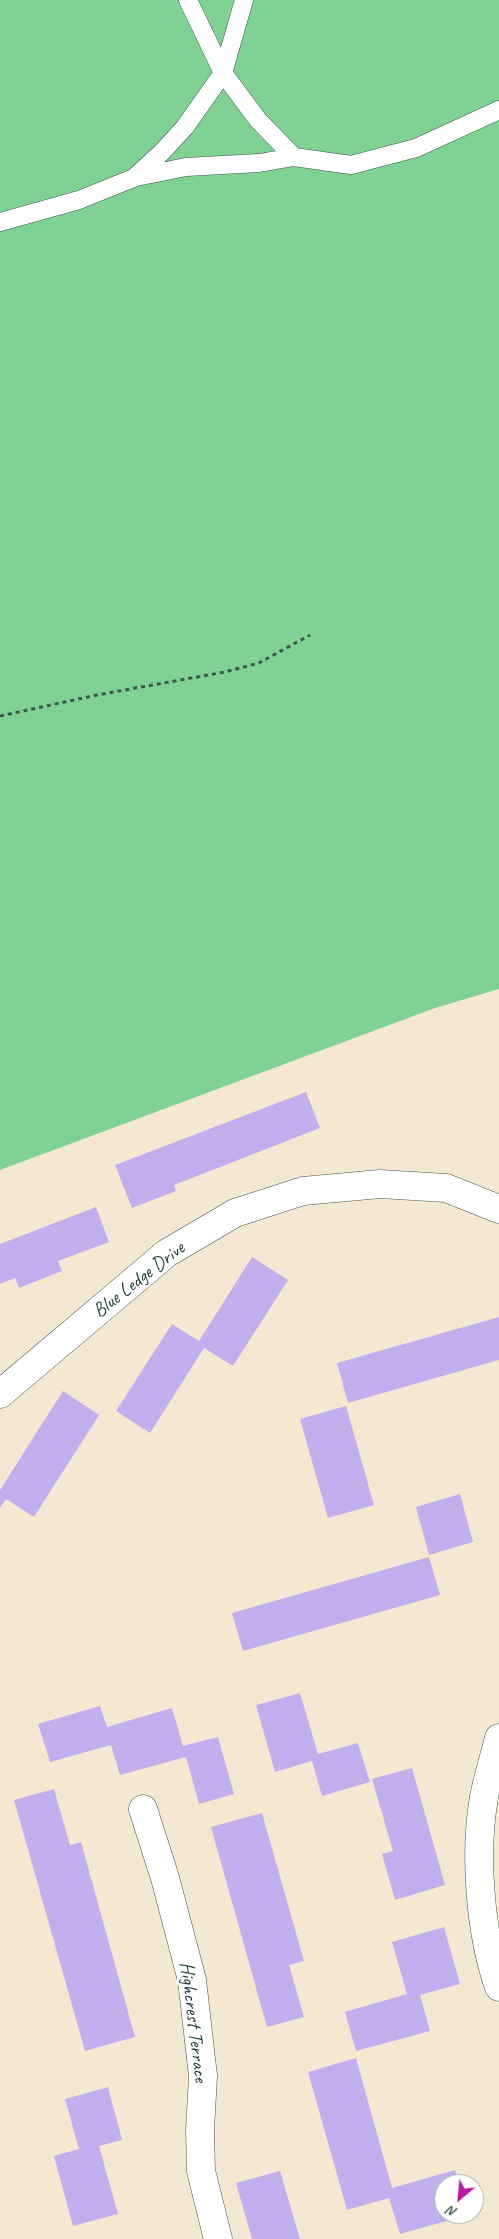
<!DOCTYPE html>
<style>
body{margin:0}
#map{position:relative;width:499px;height:2239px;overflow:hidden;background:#f5e8d2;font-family:Caveat,sans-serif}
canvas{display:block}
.north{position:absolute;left:434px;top:2174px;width:50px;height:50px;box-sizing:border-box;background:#fff;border:1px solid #a5b1ae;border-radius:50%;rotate:208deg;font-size:14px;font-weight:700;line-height:20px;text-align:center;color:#1f3d34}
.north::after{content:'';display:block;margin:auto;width:18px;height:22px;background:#b5179e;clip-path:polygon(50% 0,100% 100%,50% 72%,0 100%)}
</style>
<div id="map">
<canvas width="499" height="2239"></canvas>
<div class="north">N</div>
</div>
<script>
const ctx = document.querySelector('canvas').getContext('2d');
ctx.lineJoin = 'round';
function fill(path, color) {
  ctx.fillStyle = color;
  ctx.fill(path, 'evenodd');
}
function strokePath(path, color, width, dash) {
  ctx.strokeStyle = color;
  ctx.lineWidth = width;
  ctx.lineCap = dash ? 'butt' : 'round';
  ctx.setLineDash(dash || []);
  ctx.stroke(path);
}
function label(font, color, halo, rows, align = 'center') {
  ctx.font = font + ' Caveat,sans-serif';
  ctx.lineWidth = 5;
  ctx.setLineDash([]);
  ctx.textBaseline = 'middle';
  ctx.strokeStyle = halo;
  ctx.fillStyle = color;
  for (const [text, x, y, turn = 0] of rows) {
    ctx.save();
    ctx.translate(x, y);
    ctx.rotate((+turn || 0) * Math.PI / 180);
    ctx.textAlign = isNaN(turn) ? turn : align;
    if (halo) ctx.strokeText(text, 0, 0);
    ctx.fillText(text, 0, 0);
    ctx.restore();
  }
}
fill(new Path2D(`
 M0,0H499V989L435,1008L0,1170Z`), '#7fd293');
fill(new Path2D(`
 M306,1092L320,1128L174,1185L176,1191L132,1208L115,1165Z
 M96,1207L109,1242L58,1261L62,1271L19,1288L15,1278L0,1284V1244Z
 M252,1257L288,1280L233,1366L204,1348L150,1433L116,1411L172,1324L199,1341Z
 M499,1317V1360L348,1403L337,1363Z
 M63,1391L99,1415L34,1517L6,1499L0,1508V1490Z
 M346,1406L374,1505L328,1518L300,1419Z
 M460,1494L473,1542L429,1555L416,1507Z
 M429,1557L440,1595L243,1651L232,1613Z
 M300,1693L318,1754L358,1743L370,1782L322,1796L312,1761L275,1772L256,1705Z
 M100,1706L107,1727L172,1708L183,1746L218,1737L234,1794L199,1804L186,1757L120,1775L111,1745L50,1762L38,1724Z
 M412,1768L445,1885L395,1900L382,1854L393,1851L372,1779Z
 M54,1789L70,1845L81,1842L135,2037L85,2051L14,1800Z
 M262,1813L304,1961L289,1965L304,2017L267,2027L211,1827Z
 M444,1927L460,1984L420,1995L430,2031L356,2051L345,2012L407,1994L392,1942Z
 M356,2058L392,2188L455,2170L459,2184H444V2214L468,2215L400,2234L389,2198L347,2210L308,2072Z
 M108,2087L122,2140L99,2146L118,2214L73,2226L54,2156L79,2149L65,2099Z
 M280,2171L300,2239H252L236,2183Z`), '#c2afee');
const service = new Path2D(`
 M188,0L223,73L258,120L294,157L351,165L416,148L499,110
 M136,176L162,152L185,127L223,73L244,0
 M0,222L79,200L136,177L186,167L259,163L294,157`);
const minor = new Path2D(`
 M0,1394L167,1253L235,1213L303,1191L380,1184L446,1188L499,1209
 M499,1738C494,1758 488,1777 484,1797C474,1855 480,1933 499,1987
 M143,1809L165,1878L192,1980L203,2076L200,2130L201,2171L218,2239`);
strokePath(service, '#3f574c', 19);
strokePath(minor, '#3f574c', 29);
strokePath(new Path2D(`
 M0,716L97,695L225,672L259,663L310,635`), '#3f574c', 3, [4, 4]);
strokePath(service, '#fff', 18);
strokePath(minor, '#fff', 28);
label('20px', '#1f3d34', '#fff', [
 ["Blue Ledge Drive",139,1280,-38],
 ["Highcrest Terrace",193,2022,83]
]);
</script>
